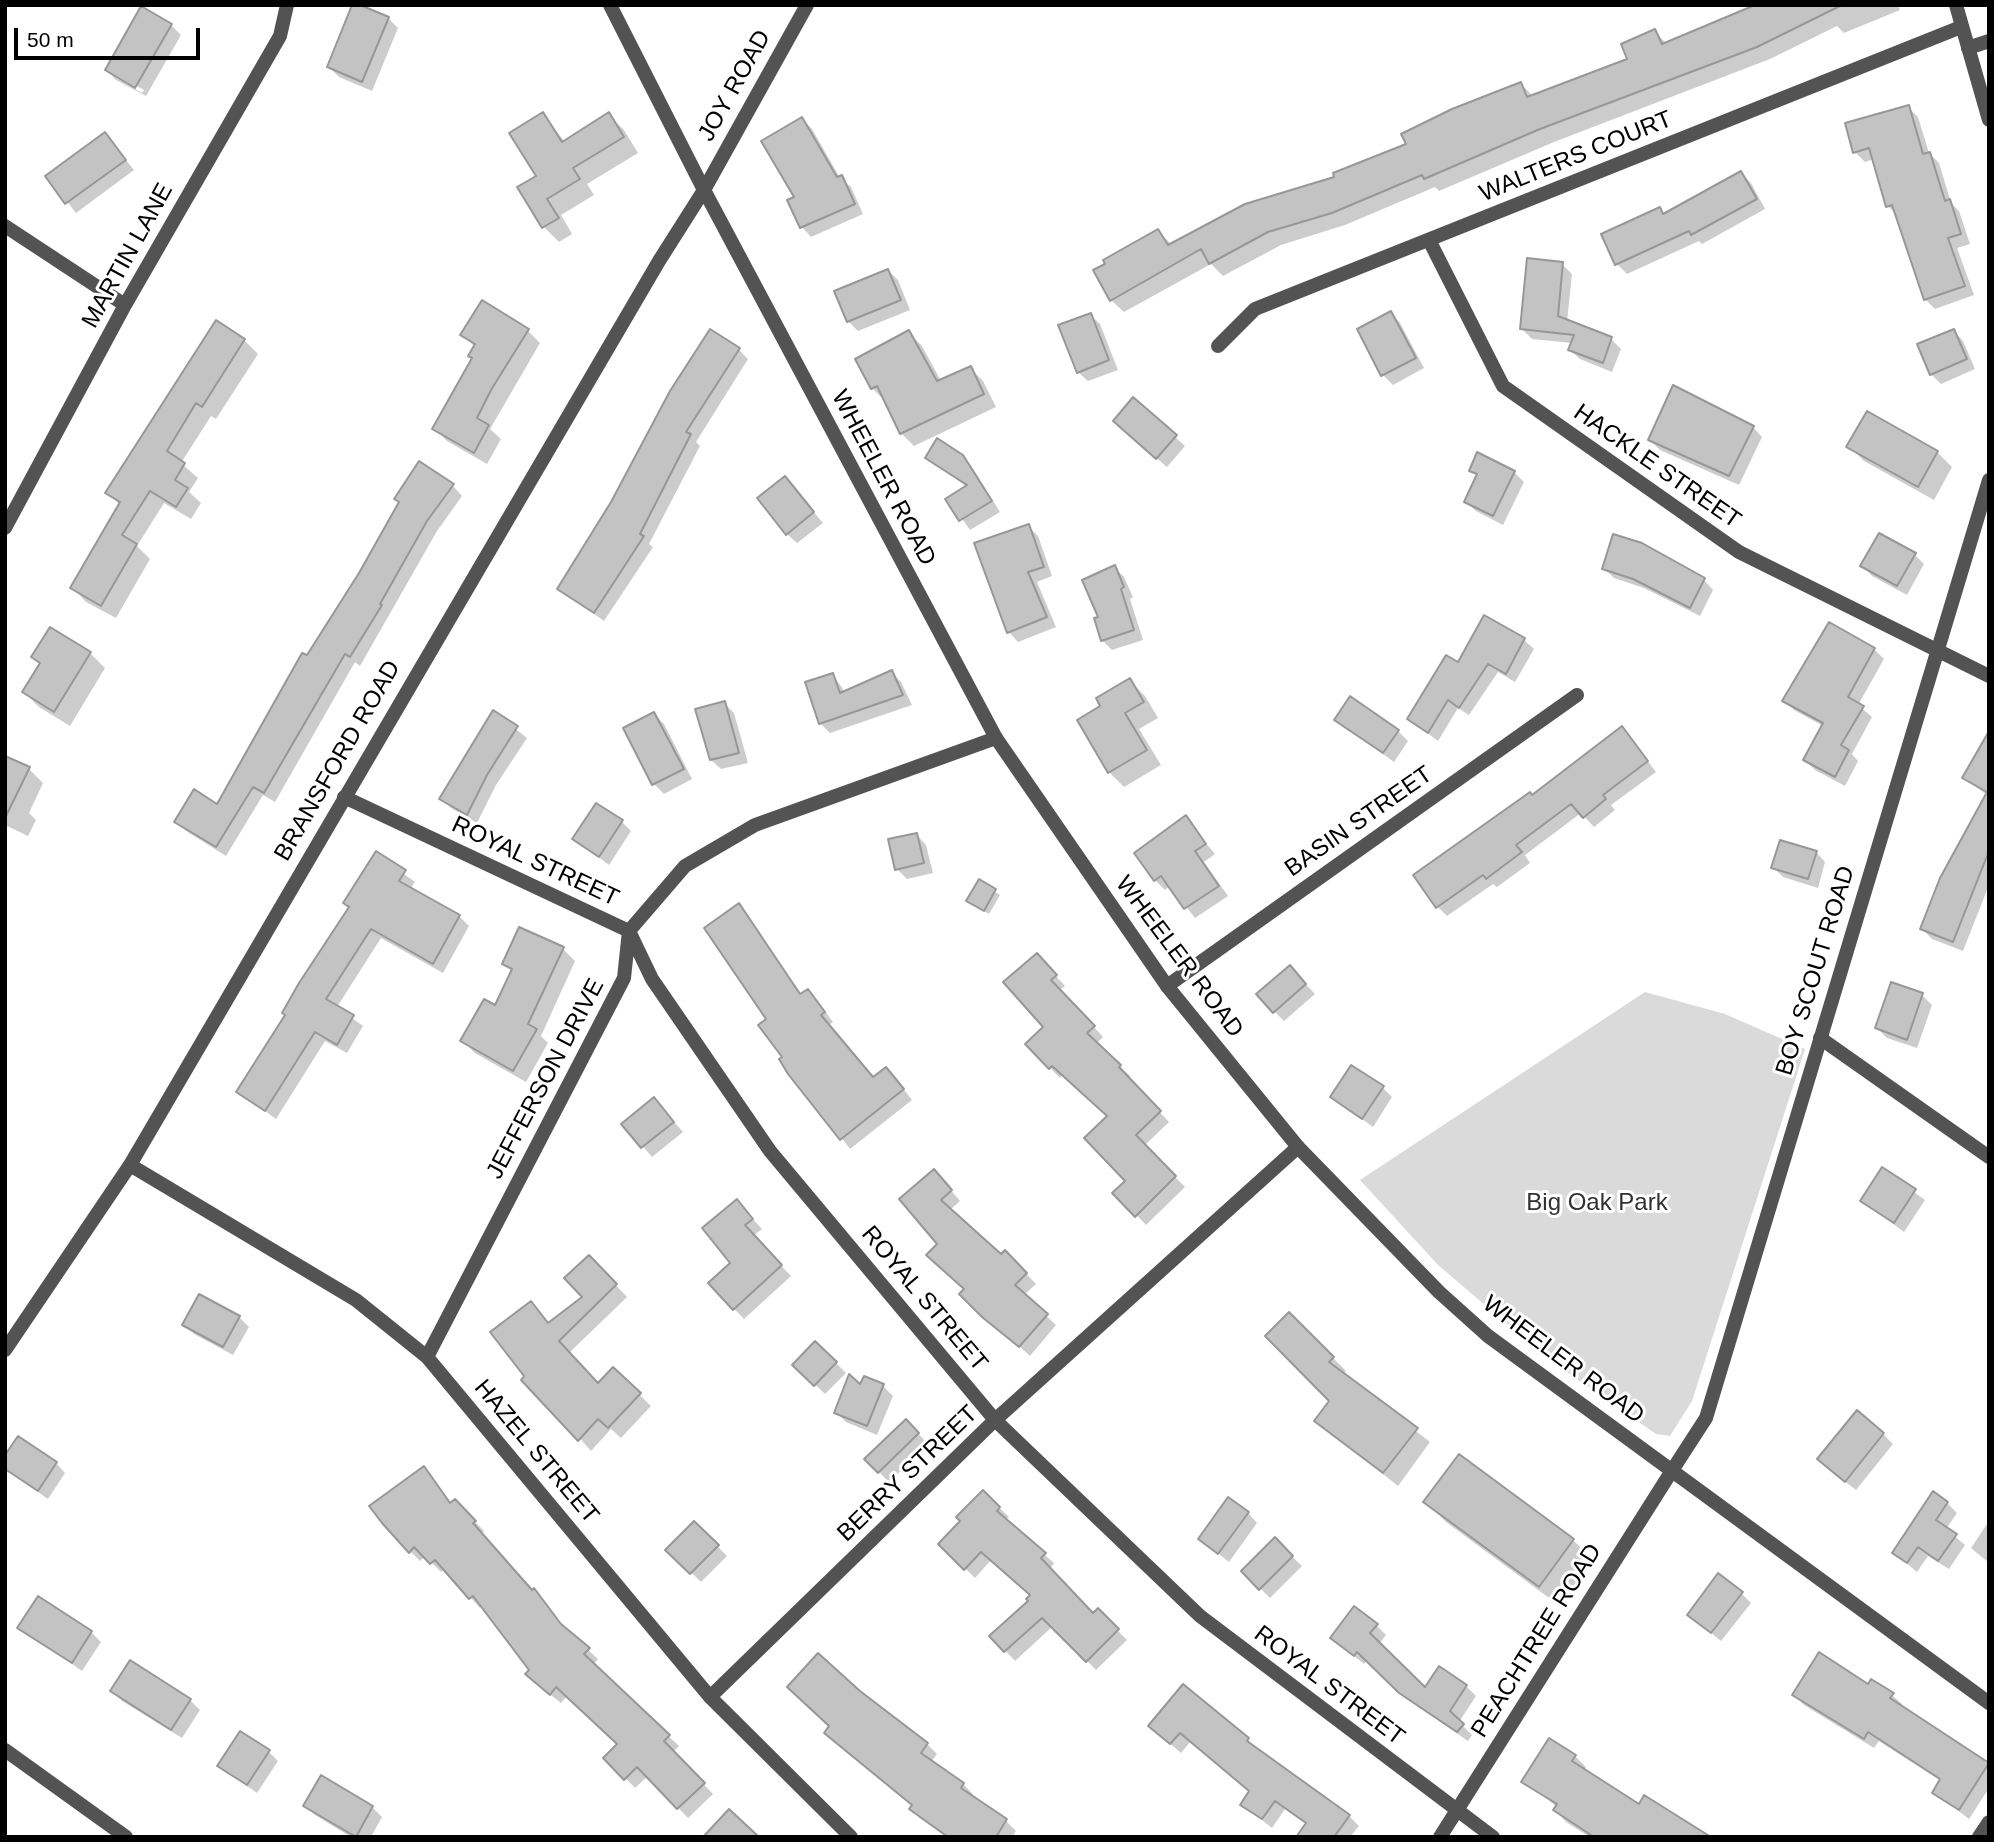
<!DOCTYPE html>
<style>
body{margin:0}
#map{position:relative;width:1994px;height:1842px;overflow:hidden;background:#fff;font-family:Arial,sans-serif}
canvas{display:block}
.frame{position:absolute;inset:0;border:7px solid #000;pointer-events:none}
.scale{position:absolute;left:14px;top:28px;width:186px;height:32px;box-sizing:border-box;border:4px solid #000;border-top:0;padding-left:9px;font-size:21px;line-height:24px;white-space:nowrap;color:#000;-webkit-text-stroke:5px #fff;paint-order:stroke}
</style>
<div id="map">
<canvas width="1994" height="1842"></canvas>
<div class="frame"></div>
<div class="scale">50 m</div>
</div>
<script>
const ctx = document.querySelector('canvas').getContext('2d');
ctx.lineJoin = 'round';
function fill(path, color) {
  ctx.fillStyle = color;
  ctx.fill(path, 'evenodd');
}
function strokePath(path, color, width, dash) {
  ctx.strokeStyle = color;
  ctx.lineWidth = width;
  ctx.lineCap = dash ? 'butt' : 'round';
  ctx.setLineDash(dash || []);
  ctx.stroke(path);
}
function label(font, color, halo, rows, align = 'center') {
  ctx.font = font + ' Arial,sans-serif';
  ctx.lineWidth = 6;
  ctx.setLineDash([]);
  ctx.textBaseline = 'middle';
  ctx.strokeStyle = halo;
  ctx.fillStyle = color;
  for (const [text, x, y, turn = 0] of rows) {
    ctx.save();
    ctx.translate(x, y);
    ctx.rotate((+turn || 0) * Math.PI / 180);
    ctx.textAlign = isNaN(turn) ? turn : align;
    if (halo) ctx.strokeText(text, 0, 0);
    ctx.fillText(text, 0, 0);
    ctx.restore();
  }
}
fill(new Path2D(`
 M1645,992L1725,1014L1805,1049L1692,1401L1670,1436L1656,1434L1548,1359L1438,1265L1360,1180Z`), '#dadada');
fill(new Path2D(`
 M1751,5H1898L1900,10L1844,33L1837,26L1770,59L1554,142L1439,191L1435,187L1345,225L1281,245L1223,276L1211,264L1124,312L1111,300L1158,231L1171,244L1337,178L1409,145L1521,84L1534,97L1630,60L1654,31L1667,44L1753,8Z
 M388,18L398,28L372,91L339,77L329,67Z
 M171,25L181,35L146,96L116,80L107,70ZM116,74L144,90L142,93L116,78Z
 M1908,107L1918,117L1929,153L1939,163L1951,203L1959,211L1970,244L1957,248L1974,295L1935,309L1925,299L1897,215L1888,206L1874,159L1865,162L1855,152Z
 M542,114L565,142L608,115L624,130L638,153L587,184L594,195L561,215L572,234L559,242L544,227L519,188L538,176Z
 M802,119L812,129L840,178L851,187L863,214L811,237L802,227L796,197Z
 M105,134L134,170L76,213L47,176Z
 M1741,173L1751,183L1765,209L1702,244L1699,241L1627,274L1617,264L1659,209L1666,215Z
 M1562,264L1572,274L1567,322L1611,339L1621,349L1612,372L1580,359L1570,350L1572,343L1532,339L1522,329Z
 M888,271L898,280L910,310L858,331L848,321Z
 M1391,313L1400,323L1424,368L1393,385L1383,375Z
 M1090,315L1100,324L1118,370L1088,381L1078,372Z
 M528,331L540,343L490,429L501,439L487,464L447,441L434,428L473,359L475,347L462,334Z
 M1954,331L1963,341L1975,369L1941,384L1931,374Z
 M909,333L922,346L941,381L970,368L983,381L996,407L914,446L901,433L885,401L872,388Z
 M244,340L258,354L216,419L211,416L181,463L198,478L189,492L201,503L191,519L164,503L137,546L150,559L116,618L86,602L73,588L120,505L107,492Z
 M739,350L748,359L696,442L700,446L649,544L653,547L604,621L559,589Z
 M1753,427L1762,437L1739,485L1660,450L1650,440Z
 M1125,431L1175,437L1185,446L1167,467Z
 M1849,446L1937,452L1952,467L1934,500L1864,461Z
 M962,456L972,467L1000,512L970,530L948,499L967,487L927,458Z
 M1471,470L1514,472L1524,482L1503,525L1476,511L1466,502L1478,477Z
 M785,478L823,523L797,543L787,534Z
 M453,486L462,496L437,531L360,666L355,662L275,802L263,795L226,856L186,831L176,821L218,806L307,658Z
 M1028,526L1038,536L1052,576L1037,582L1056,627L1018,642L1009,632Z
 M1914,554L1924,564L1907,595L1872,576L1863,566Z
 M1115,568L1124,577L1133,597L1130,599L1143,640L1112,650L1102,640L1101,618Z
 M1604,568L1704,580L1713,590L1700,616L1644,588L1614,578Z
 M1485,617L1524,640L1534,649L1515,682L1498,672L1469,715L1458,708L1438,741L1409,719L1458,665Z
 M51,629L90,653L105,668L70,726L39,707L24,692L41,665L33,657Z
 M1874,649L1884,659L1858,705L1872,717L1852,754L1858,761L1845,786L1815,770L1805,760L1823,726L1794,710L1784,700Z
 M891,672L901,682L912,705L830,733L820,723L833,675L845,692Z
 M1130,681L1145,696L1158,718L1139,729L1161,765L1124,787L1109,772L1102,706Z
 M724,703L734,713L748,763L721,769L711,760Z
 M494,712L527,738L496,785L477,823L451,808L441,798Z
 M654,714L664,724L692,779L664,794L654,784Z
 M1336,720L1398,731L1408,741L1394,762Z
 M1989,731V885L1963,951L1932,939L1922,929L1987,795L1964,778Z
 M1631,739L1656,772L1611,805L1615,810L1594,827L1581,813L1525,855L1530,863L1497,887L1493,884L1447,916L1438,907L1532,797Z
 M5,757L29,769L43,783L29,813L36,820L28,836L5,825Z
 M1185,818L1215,854L1204,862L1228,896L1195,918L1170,886L1165,890L1155,880L1136,854Z
 M622,822L631,831L609,865L575,839Z
 M917,835L926,845L933,873L907,879L897,869Z
 M1816,852L1825,862L1818,888L1783,877L1773,867Z
 M376,854L415,882L410,889L459,916L469,926L443,973L381,938L337,1007L363,1026L347,1053L325,1041L276,1119L239,1092L351,908Z
 M979,882L1000,895L989,914L968,901Z
 M739,905L802,995L808,991L817,1000L833,1022L829,1025L874,1079L895,1078L912,1100L850,1149L782,1059L784,1057L768,1020Z
 M563,949L575,961L541,1036L548,1043L526,1082L475,1053L462,1040L496,1008L513,972L504,964Z
 M1046,965L1065,986L1060,990L1103,1037L1096,1044L1130,1076L1128,1078L1169,1122L1144,1146L1185,1187L1146,1225L1115,1193L1127,1181L1109,1117L1063,1074L1060,1078L1027,1044L1046,1027Z
 M1299,977L1315,994L1284,1021L1274,1011Z
 M1922,995L1932,1005L1917,1048L1887,1038L1877,1028Z
 M1382,1087L1392,1097L1373,1127L1332,1097Z
 M654,1099L683,1132L652,1157L624,1124Z
 M1883,1169L1925,1200L1904,1232L1862,1201Z
 M943,1181L960,1201L950,1210L1001,1256L1005,1252L1036,1284L1024,1295L1056,1325L1030,1356L972,1303L939,1244L901,1200Z
 M737,1202L762,1229L753,1236L791,1276L744,1319L710,1283L732,1263Z
 M589,1257L627,1297L569,1353L598,1385L613,1369L651,1406L621,1438L611,1429L591,1451L526,1377L531,1303L550,1324L584,1297Z
 M1289,1314L1346,1371L1343,1374L1430,1442L1398,1486L1316,1421L1331,1401Z
 M239,1317L249,1327L233,1355L194,1334L184,1325Z
 M816,1343L846,1373L825,1394L795,1365Z
 M883,1386L893,1396L877,1435L846,1422L836,1412L861,1387Z
 M906,1421L928,1444L889,1482L866,1459Z
 M1883,1434L1893,1444L1856,1490L1829,1469Z
 M56,1463L65,1473L48,1499L5,1469Z
 M424,1469L452,1504L455,1501L484,1531L481,1534L543,1600L567,1631L598,1659L593,1665L679,1746L673,1752L713,1794L688,1818L648,1776L635,1788L606,1758L619,1745L567,1696L561,1703L537,1684L531,1670L482,1606L480,1608L445,1569L441,1572L425,1556L420,1561L410,1551Z
 M983,1492L1009,1517L1005,1520L1054,1563L1050,1569L1094,1615L1098,1611L1127,1640L1096,1670L1053,1626L1015,1661L992,1636L1031,1601L1032,1595L991,1560L975,1578L940,1544L963,1521Z
 M1426,1502L1573,1540L1593,1560L1560,1606L1446,1522Z
 M1947,1503L1957,1513L1946,1529L1965,1545L1949,1569L1928,1556L1917,1572L1894,1553Z
 M1248,1513L1257,1523L1229,1562L1200,1539Z
 M1989,1521V1563L1971,1548Z
 M694,1523L727,1556L701,1582L668,1550Z
 M1275,1540L1302,1566L1270,1598L1243,1571Z
 M1741,1593L1751,1603L1721,1641L1689,1615Z
 M1376,1625L1386,1635L1379,1644L1425,1689L1466,1686L1476,1696L1459,1722L1472,1735L1468,1741L1411,1702L1367,1660L1364,1664L1332,1638Z
 M20,1627L91,1632L101,1642L82,1671Z
 M1183,1686L1258,1749L1349,1816L1359,1826L1350,1837H1298L1307,1824L1285,1809L1272,1828L1242,1804L1251,1792L1190,1742L1181,1753L1160,1735Z
 M1868,1686L1892,1695L1902,1704L1901,1707L1989,1766V1788L1969,1819L1934,1792L1941,1781L1879,1741L1874,1748L1804,1705L1794,1695Z
 M112,1691L190,1700L200,1710L182,1738L122,1701Z
 M859,1692L927,1744L937,1754L931,1762L963,1784L973,1794L971,1797L1006,1821L1016,1831L1012,1837H947L921,1819L911,1809L913,1806L836,1743L826,1733Z
 M268,1751L278,1761L257,1793L219,1766Z
 M1575,1756L1586,1767L1584,1771L1639,1806L1645,1797L1712,1837H1590L1566,1822L1555,1810L1557,1807L1524,1781Z
 M305,1805L372,1807L382,1817L371,1837H351L315,1815Z`), '#0003');
const building = new Path2D(`
 M352,5H360L389,17L362,82L327,67Z
 M1755,5H1842L1757,47L1540,129L1424,179L1422,175L1332,213L1268,232L1209,264L1201,249L1110,301L1093,270L1105,264L1103,260L1158,229L1168,245L1245,204L1334,177L1333,173L1406,144L1401,134L1452,109L1521,82L1527,97L1627,59L1621,44L1655,29L1662,44Z
 M141,6L172,24L135,88L105,70Z
 M1909,105L1923,154L1930,152L1945,201L1950,199L1961,234L1948,238L1965,286L1924,300L1892,205L1886,207L1869,148L1853,153L1845,123Z
 M543,112L562,142L609,112L624,137L573,168L580,179L547,199L559,218L542,228L517,187L536,176L509,133Z
 M802,117L837,177L842,175L855,204L800,228L787,200L794,197L761,141Z
 M105,132L126,160L65,204L45,176Z
 M1741,171L1757,199L1691,235L1689,231L1615,265L1601,234L1660,207L1663,214Z
 M1527,258L1563,262L1558,316L1612,337L1603,363L1568,350L1574,335L1520,329Z
 M888,269L901,300L847,322L834,291Z
 M482,300L529,329L491,390L477,418L489,425L474,453L432,429L472,358L468,356L475,344L460,335Z
 M1391,311L1416,358L1381,376L1357,329Z
 M1091,313L1109,360L1077,373L1058,325Z
 M216,320L245,339L202,407L196,403L167,451L185,463L175,480L188,488L176,507L150,491L122,535L137,544L101,606L70,588L120,502L105,493Z
 M710,329L740,348L686,432L691,434L640,534L644,536L594,613L557,589L611,502L670,391Z
 M1954,329L1967,359L1930,375L1917,344Z
 M909,330L937,381L971,366L984,394L900,434L877,386L871,389L855,359Z
 M1673,385L1754,426L1729,476L1648,440Z
 M1133,397L1177,435L1156,459L1113,421Z
 M1867,411L1938,451L1918,487L1846,447Z
 M937,438L963,455L992,501L959,521L945,499L967,485L925,458Z
 M1477,452L1515,471L1493,516L1464,502L1477,474L1469,471Z
 M419,461L454,484L427,521L380,604L382,605L350,657L345,654L264,793L253,787L216,847L174,822L194,789L217,804L302,653L307,655L359,573L399,502L394,499Z
 M785,476L814,512L786,535L757,498Z
 M1029,524L1044,567L1028,572L1047,617L1007,633L974,543Z
 M1879,533L1916,553L1897,586L1860,566Z
 M1613,534L1642,543L1705,578L1690,608L1633,579L1602,569Z
 M1115,565L1124,587L1121,589L1134,630L1101,641L1094,618L1098,617L1082,580Z
 M1484,615L1525,638L1506,674L1488,664L1459,708L1448,700L1428,733L1407,719L1446,655L1458,662Z
 M1829,622L1875,648L1848,697L1864,706L1841,745L1849,750L1835,777L1803,760L1823,723L1782,701Z
 M50,627L91,652L54,712L22,692L40,663L31,657Z
 M892,670L903,695L819,724L805,682L833,673L840,693Z
 M1130,678L1144,702L1125,713L1147,750L1108,773L1077,720L1100,706L1096,698Z
 M1350,696L1399,730L1383,753L1334,720Z
 M725,701L739,753L710,760L695,709Z
 M493,710L518,726L487,775L467,815L439,799Z
 M654,712L684,769L652,785L623,728Z
 M1622,726L1648,761L1603,795L1606,799L1583,818L1571,804L1516,845L1522,852L1486,879L1483,875L1436,908L1413,875L1530,792L1532,795Z
 M1989,731V851L1953,942L1920,929L1940,878L1987,792L1962,778Z
 M5,756L30,767L5,818Z
 M596,803L623,820L599,857L572,839Z
 M1186,815L1206,844L1195,851L1219,886L1184,909L1161,876L1154,881L1134,853Z
 M917,833L924,863L895,870L888,839Z
 M1780,840L1817,851L1808,879L1771,868Z
 M376,851L406,870L399,881L460,915L433,964L371,929L326,999L354,1015L337,1045L315,1032L265,1111L236,1092L285,1015L282,1013L299,983L349,907L343,903Z
 M979,879L996,889L984,911L966,901Z
 M739,903L800,994L808,989L825,1012L821,1015L873,1077L886,1067L904,1089L840,1140L788,1074L779,1059L782,1057L758,1025L766,1019L704,928Z
 M519,927L564,947L528,1024L537,1029L513,1071L460,1041L484,999L495,1005L512,969L502,964Z
 M1037,953L1057,975L1051,980L1095,1026L1087,1033L1121,1065L1119,1067L1161,1111L1136,1135L1176,1176L1135,1217L1112,1193L1125,1181L1084,1138L1107,1116L1052,1066L1049,1069L1025,1044L1043,1027L1003,982Z
 M1290,965L1306,984L1273,1013L1256,994Z
 M1891,982L1923,993L1907,1040L1875,1028Z
 M1351,1065L1384,1086L1362,1119L1330,1097Z
 M654,1097L674,1122L641,1148L621,1124Z
 M1882,1167L1916,1189L1894,1223L1860,1201Z
 M934,1169L952,1190L941,1200L1001,1254L1005,1250L1027,1273L1015,1285L1048,1314L1019,1347L982,1317L959,1294L964,1289L926,1255L937,1244L899,1199Z
 M737,1199L753,1219L745,1225L782,1265L733,1310L708,1283L730,1263L702,1228Z
 M589,1255L617,1284L559,1341L598,1383L613,1367L641,1393L608,1428L598,1419L578,1441L521,1380L524,1376L490,1332L531,1301L548,1323L582,1297L564,1278Z
 M199,1294L240,1316L223,1347L182,1325Z
 M1289,1312L1334,1357L1329,1362L1418,1428L1383,1473L1314,1421L1329,1401L1265,1336Z
 M815,1341L837,1362L814,1386L792,1365Z
 M849,1374L860,1384L864,1376L884,1384L867,1426L834,1413Z
 M1857,1410L1884,1433L1845,1482L1817,1459Z
 M906,1419L919,1433L878,1473L864,1459Z
 M18,1436L57,1462L38,1491L5,1469V1455Z
 M1459,1454L1574,1539L1539,1587L1423,1502Z
 M424,1466L450,1503L455,1499L476,1521L473,1523L532,1590L534,1588L561,1624L590,1648L584,1654L670,1735L664,1741L705,1783L677,1809L637,1767L624,1780L603,1758L617,1744L556,1687L550,1695L525,1674L529,1670L473,1596L469,1599L435,1560L430,1564L414,1547L409,1553L382,1523L369,1506Z
 M983,1490L1000,1507L997,1511L1046,1553L1041,1558L1093,1613L1098,1608L1119,1629L1086,1662L1042,1618L1004,1652L989,1636L1028,1601L1026,1599L1030,1595L981,1552L964,1570L938,1544L960,1521L956,1517Z
 M1933,1491L1948,1502L1936,1520L1957,1534L1938,1561L1918,1547L1907,1563L1892,1553Z
 M1228,1497L1249,1512L1218,1554L1198,1539Z
 M694,1521L719,1545L690,1574L665,1550Z
 M1275,1537L1293,1556L1259,1590L1241,1571Z
 M1718,1573L1743,1592L1711,1633L1687,1615Z
 M38,1596L92,1631L72,1663L17,1628Z
 M1354,1606L1378,1624L1370,1633L1425,1687L1439,1666L1467,1685L1450,1711L1464,1724L1457,1732L1399,1693L1357,1652L1354,1656L1330,1638Z
 M1819,1652L1868,1684L1871,1679L1894,1693L1890,1698L1989,1763L1959,1810L1932,1793L1940,1779L1868,1732L1864,1739L1792,1695Z
 M818,1653L860,1691L928,1743L921,1753L964,1783L961,1788L1007,1819L996,1837H948L909,1809L912,1805L824,1733L829,1726L787,1687Z
 M130,1660L191,1699L171,1730L110,1691Z
 M1183,1684L1249,1738L1247,1741L1350,1815L1334,1837H1296L1306,1823L1275,1801L1262,1819L1240,1805L1249,1791L1180,1733L1170,1744L1148,1726Z
 M240,1731L270,1750L247,1785L217,1766Z
 M1549,1738L1576,1755L1572,1761L1639,1804L1644,1795L1711,1837H1594L1553,1810L1557,1804L1521,1782Z
 M321,1775L373,1806L356,1837L303,1806Z
 M729,1809L759,1837H703Z`);
fill(building, '#c3c3c3');
strokePath(building, '#979797', 2);
strokePath(new Path2D(`
 M1968,48L1989,41
 M5,226L125,305
 M1429,240L1503,386L1739,552L1989,676
 M1218,346L1255,309L1961,27
 M5,528L125,305L280,36L287,5
 M344,797L629,931L652,979L770,1151L995,1420L1200,1616L1493,1837
 M1167,986L1577,695
 M1820,1038L1989,1157
 M130,1165L356,1300L427,1357L710,1697L851,1837
 M427,1357L624,978L629,931L685,866L755,825L996,738
 M710,1697L995,1420L1298,1147
 M5,1750L126,1837
 M1440,1837L1673,1469
 M1979,1837L1989,1822`), '#535353', 14);
strokePath(new Path2D(`
 M610,5L704,190L996,738L1167,986L1298,1147L1439,1292L1488,1336L1989,1703
 M1956,5L1989,120
 M5,1350L130,1165L659,261L704,190L807,5
 M1673,1469L1706,1418L1989,480`), '#535353', 14);
label('24px', '#000', '#fff', [
 ["JOY ROAD",735,86,-61],
 ["WALTERS COURT",1576,157,-22],
 ["MARTIN LANE",128,256,-61],
 ["HACKLE STREET",1657,467,35],
 ["WHEELER ROAD",883,478,62],
 ["BRANSFORD ROAD",338,761,-60],
 ["BASIN STREET",1359,822,-35],
 ["ROYAL STREET",535,862,25],
 ["WHEELER ROAD",1179,957,53],
 ["BOY SCOUT ROAD",1816,971,-73],
 ["JEFFERSON DRIVE",546,1079,-62],
 ["ROYAL STREET",924,1299,50],
 ["WHEELER ROAD",1563,1360,37],
 ["HAZEL STREET",536,1452,50],
 ["BERRY STREET",908,1474,-44],
 ["PEACHTREE ROAD",1537,1641,-58],
 ["ROYAL STREET",1329,1686,37]
]);
label('24px', '#313131', '#fff', [
 ["Big Oak Park",1597,1203]
]);
</script>
